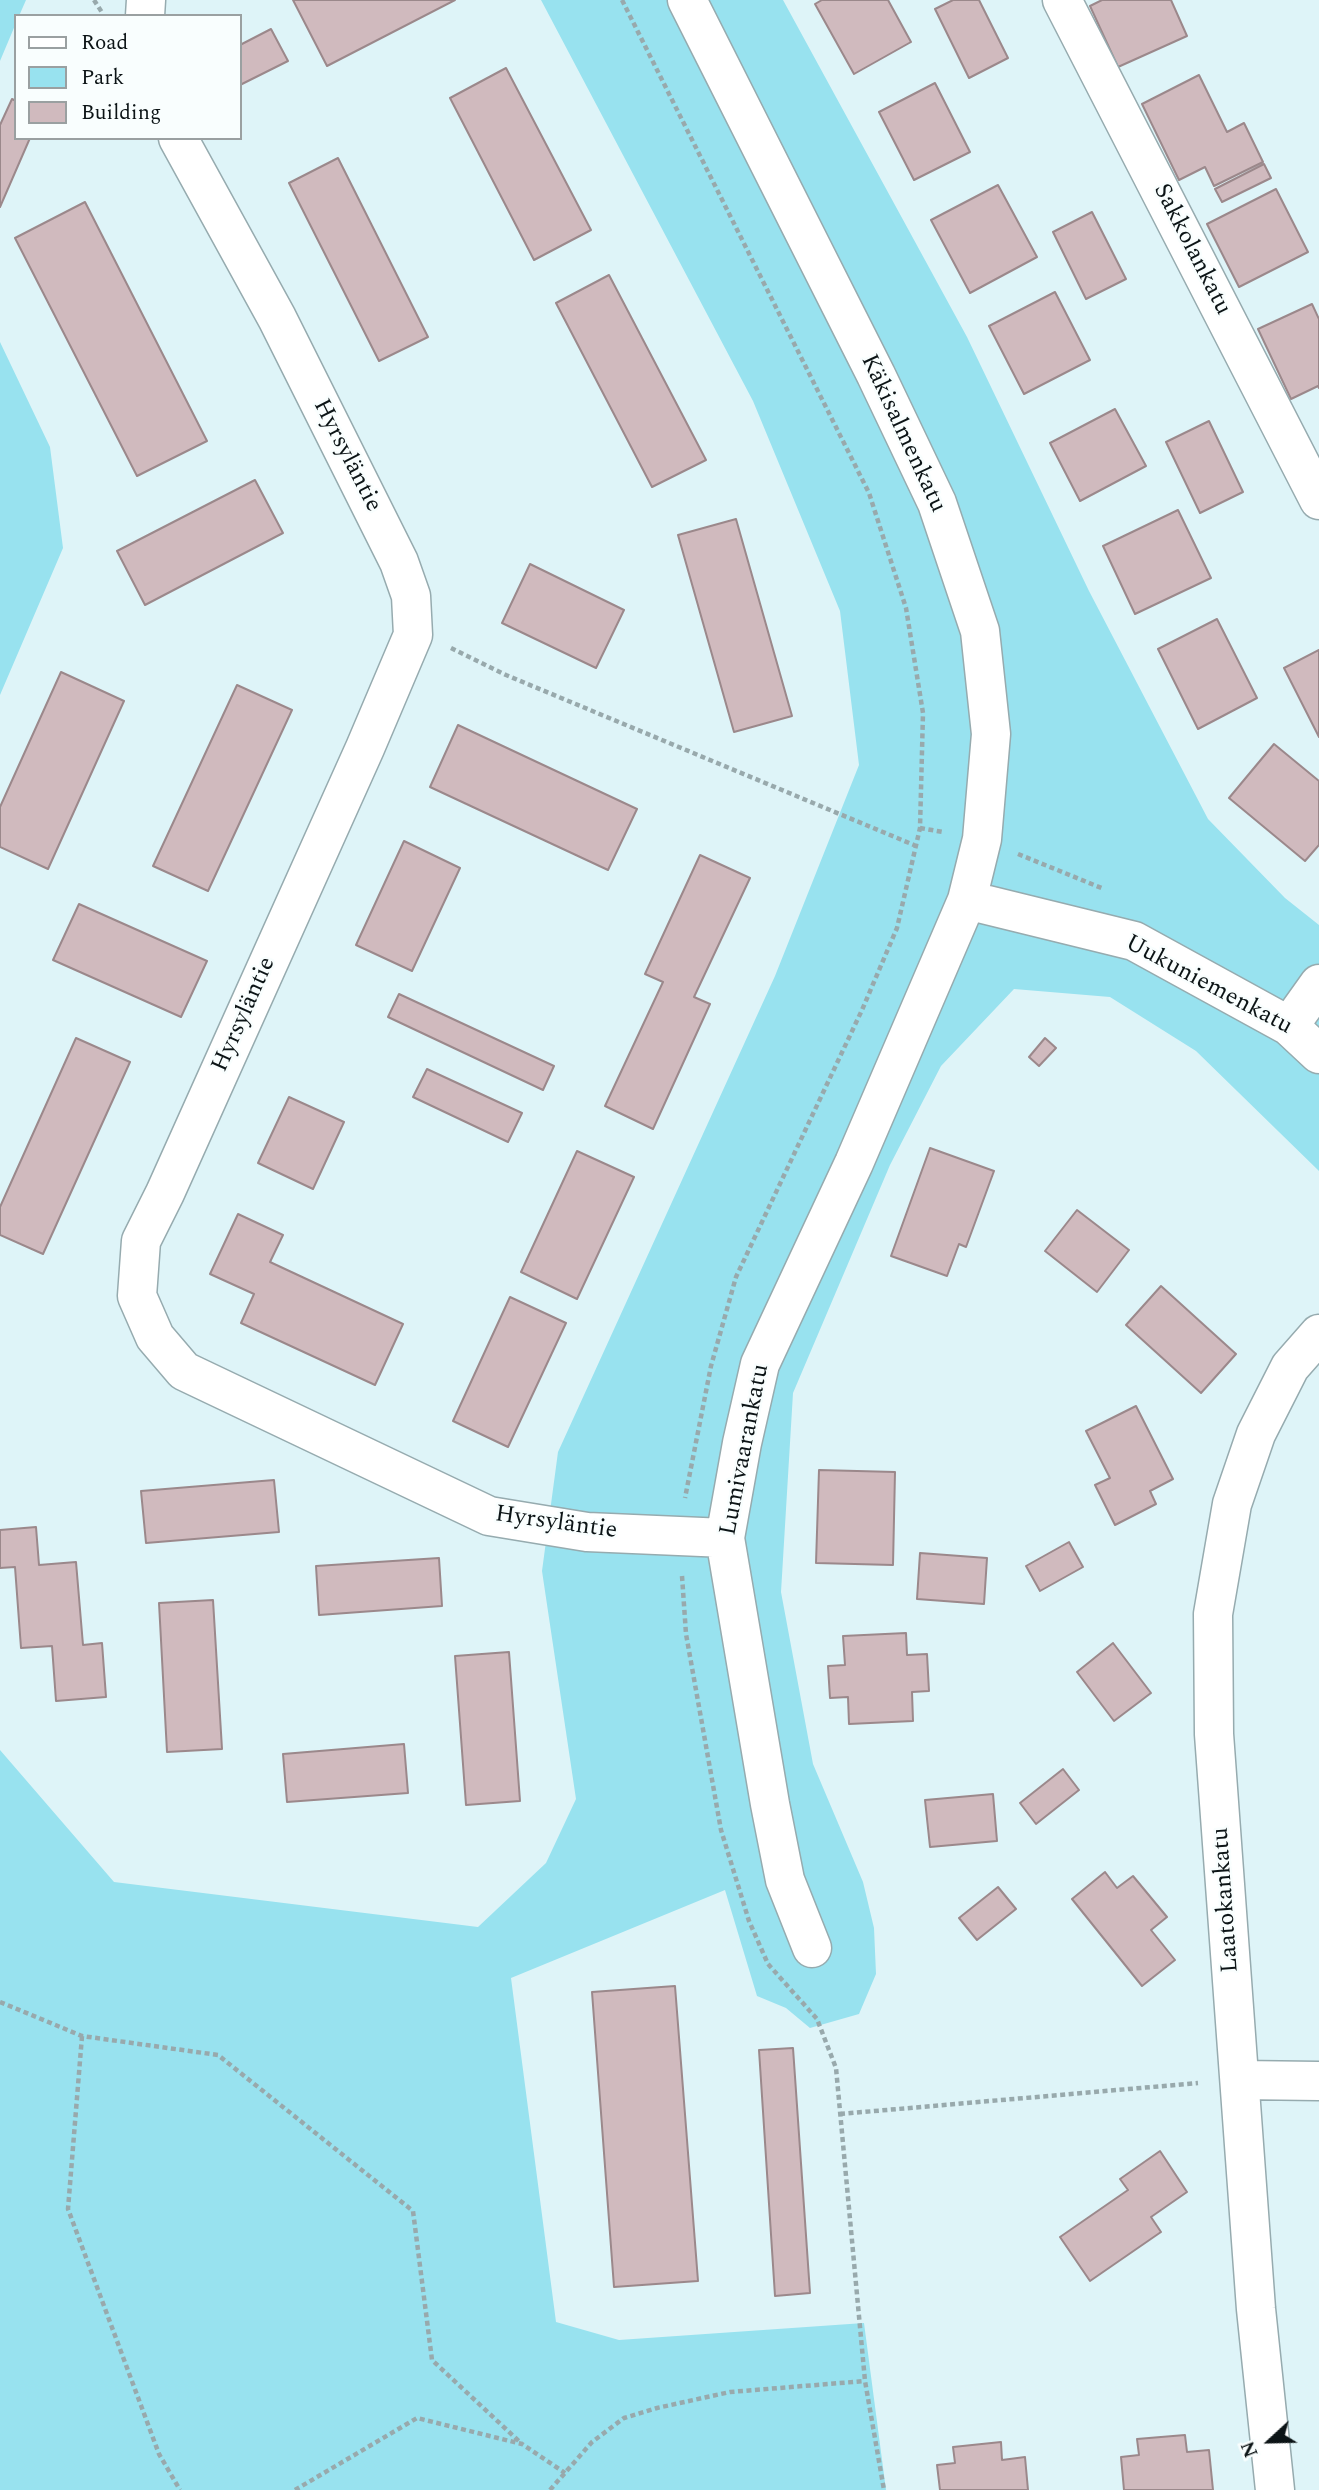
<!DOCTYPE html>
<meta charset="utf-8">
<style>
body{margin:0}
#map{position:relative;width:1319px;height:2490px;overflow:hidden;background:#def4f8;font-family:Spectral,serif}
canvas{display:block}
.legend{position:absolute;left:14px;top:14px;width:228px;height:126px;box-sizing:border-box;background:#f9fefe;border:2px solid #9aa0a1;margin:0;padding:9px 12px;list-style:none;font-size:21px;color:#0c1416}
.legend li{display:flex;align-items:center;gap:14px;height:35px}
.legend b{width:35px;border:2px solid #9aa0a1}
.north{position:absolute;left:1235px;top:2406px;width:70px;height:70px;-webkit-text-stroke:5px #f9fefe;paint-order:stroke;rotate:248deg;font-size:19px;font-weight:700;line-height:28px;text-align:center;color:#0c1416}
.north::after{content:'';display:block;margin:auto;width:24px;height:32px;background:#0c1416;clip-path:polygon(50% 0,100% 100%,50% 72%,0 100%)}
</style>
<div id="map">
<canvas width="1319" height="2490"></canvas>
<ul class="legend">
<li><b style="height:9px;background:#fff"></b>Road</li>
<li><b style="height:19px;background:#98e2ef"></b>Park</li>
<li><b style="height:19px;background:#d0babe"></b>Building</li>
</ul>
<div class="north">N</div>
</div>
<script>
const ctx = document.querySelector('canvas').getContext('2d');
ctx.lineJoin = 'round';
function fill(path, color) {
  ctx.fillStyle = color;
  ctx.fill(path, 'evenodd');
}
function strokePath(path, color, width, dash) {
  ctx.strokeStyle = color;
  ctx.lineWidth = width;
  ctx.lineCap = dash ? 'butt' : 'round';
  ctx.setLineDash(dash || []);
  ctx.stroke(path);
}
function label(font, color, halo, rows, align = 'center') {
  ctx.font = font + ' Spectral,serif';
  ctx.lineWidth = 5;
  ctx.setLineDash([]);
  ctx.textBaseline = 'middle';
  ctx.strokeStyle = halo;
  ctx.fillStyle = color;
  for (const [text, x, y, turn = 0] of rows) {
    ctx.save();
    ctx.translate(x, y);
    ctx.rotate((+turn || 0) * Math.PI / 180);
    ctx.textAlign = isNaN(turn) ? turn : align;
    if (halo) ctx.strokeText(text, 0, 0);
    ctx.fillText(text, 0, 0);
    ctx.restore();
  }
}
fill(new Path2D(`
 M0,0H26L19,16H16V23L0,61Z
 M541,0H783L967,337L1089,591L1208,819L1285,898L1319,925V1171L1196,1051L1110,997L1014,989L941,1066L890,1165L793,1393L781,1592L813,1764L863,1882L874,1928L876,1974L859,2014L810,2028L786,2008L757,1996L725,1890L511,1978L556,2322L619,2340L864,2323L886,2490H0V1750L114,1882L478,1927L546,1863L576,1799L542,1571L558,1452L775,976L859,765L840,611L753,401Z
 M0,342L50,447L63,548L0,695Z`), '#98e2ef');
const building = new Path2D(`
 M293,0H455L327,66Z
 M822,0H888L911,42L854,74L815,4Z
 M953,0H979L1008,58L969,78L935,9Z
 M1102,0H1171L1187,36L1118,67L1090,6Z
 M271,29L288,61L240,85V45Z
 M506,68L591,230L534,260L450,98Z
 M1199,75L1227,132L1244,123L1263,162L1214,186L1205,167L1179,180L1142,104Z
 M935,83L970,152L914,180L879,112Z
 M12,99L16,101V138H30L0,207V125Z
 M338,158L428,337L379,361L289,183Z
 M1264,164L1271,178L1222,202L1215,189Z
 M998,185L1037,257L970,293L931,220Z
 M1276,189L1308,252L1239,287L1207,224Z
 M85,202L207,441L137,476L15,238Z
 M1092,212L1126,279L1086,299L1053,232Z
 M609,275L706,460L652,487L556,303Z
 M1055,292L1090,360L1024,394L989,326Z
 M1312,304L1319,319V388L1318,386L1291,399L1258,329Z
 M1115,409L1146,466L1080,501L1050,443Z
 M1209,421L1243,492L1200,513L1166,442Z
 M255,480L283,533L145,605L117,551Z
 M1178,510L1211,578L1135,614L1103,546Z
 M736,519L792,716L734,732L678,535Z
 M530,564L624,610L596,668L502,623Z
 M1217,619L1257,698L1198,729L1158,649Z
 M1319,650V737L1284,668Z
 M61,672L124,701L48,869L0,847V807Z
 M237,685L292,710L208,891L153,866Z
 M458,725L637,809L608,870L430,787Z
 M1274,744L1319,781V845L1305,861L1229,798Z
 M404,841L460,868L412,971L356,945Z
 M700,855L750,878L694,997L710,1004L653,1129L605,1106L663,982L645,974Z
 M79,904L207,961L181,1017L53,960Z
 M399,994L554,1066L543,1090L388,1017Z
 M76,1038L130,1062L43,1254L0,1235V1207Z
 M1045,1038L1056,1048L1039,1066L1029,1057Z
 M427,1069L522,1113L508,1142L413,1097Z
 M289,1097L344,1122L313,1189L258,1163Z
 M930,1148L994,1171L966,1247L959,1244L947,1276L891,1256Z
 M577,1151L634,1177L577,1299L521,1272Z
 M1077,1210L1129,1250L1097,1292L1045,1251Z
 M238,1214L283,1235L270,1262L403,1324L375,1385L241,1323L254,1294L210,1274Z
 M1161,1286L1236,1354L1201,1393L1126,1325Z
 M510,1297L566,1323L508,1447L453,1421Z
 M1136,1406L1173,1479L1150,1491L1156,1504L1115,1525L1095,1485L1110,1478L1086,1431Z
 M819,1470L895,1472L893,1565L816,1563Z
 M274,1480L279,1532L146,1543L141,1491Z
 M36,1527L39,1565L76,1562L83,1645L102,1643L106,1697L56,1701L52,1646L21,1648L15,1567L0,1568V1530Z
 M1069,1542L1083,1567L1040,1591L1026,1566Z
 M920,1553L987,1558L984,1604L917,1599Z
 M439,1558L442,1606L319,1615L316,1566Z
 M213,1600L222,1749L167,1752L159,1603Z
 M906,1633L907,1655L927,1654L929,1691L912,1692L913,1721L849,1724L848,1697L830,1698L828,1666L845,1665L843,1636Z
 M1113,1643L1151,1693L1114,1721L1077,1672Z
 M509,1652L520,1801L466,1805L455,1656Z
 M404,1744L408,1793L287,1802L283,1754Z
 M1063,1769L1079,1790L1036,1824L1020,1803Z
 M993,1794L997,1841L930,1847L925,1800Z
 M1105,1872L1117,1888L1133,1876L1167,1917L1151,1930L1175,1960L1142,1986L1072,1899Z
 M998,1887L1016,1909L977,1940L959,1918Z
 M675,1986L698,2281L614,2287L592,1992Z
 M793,2048L810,2293L775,2296L759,2050Z
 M1160,2151L1187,2192L1151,2217L1161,2232L1090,2281L1060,2237L1128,2190L1120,2179Z
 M1185,2435L1187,2452L1209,2450L1213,2490H1124L1121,2457L1139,2455L1137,2439Z
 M1001,2442L1002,2460L1025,2457L1028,2490H940L937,2465L955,2463L953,2447Z`);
fill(building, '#d0babe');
strokePath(building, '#9b888b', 2);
const street = new Path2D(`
 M687,0L876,375L937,503L980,631L991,734L982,839L967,900L854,1163L760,1364L742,1443L725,1538L770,1804L785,1880L812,1948
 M1062,0L1319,500
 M145,16L146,0
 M178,138L277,318L399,562L411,596L413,635L365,748L165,1193L141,1241L137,1296L155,1337L184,1371L489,1516L587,1532L725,1538
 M967,900L1134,941L1289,1026L1319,1054
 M1289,1026L1319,984
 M1241,2080L1319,2081
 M1275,2490L1256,2309L1214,1734L1213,1614L1232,1504L1256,1434L1290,1367L1319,1334`);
strokePath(street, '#96abaf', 41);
strokePath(new Path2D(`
 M94,0L103,14
 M622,0L869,493L906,608L923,713L920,828L897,928L862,1010L736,1277L711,1366L685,1498
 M451,648L506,675L914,845
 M920,828L943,832
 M1018,854L1104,889
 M682,1576L686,1634L721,1830L749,1921L768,1964L817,2019L836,2068L865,2381L884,2490
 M0,2002L82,2036L218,2055L413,2211L432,2360L522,2444
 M82,2036L68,2209L159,2454L180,2490
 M840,2114L1198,2083
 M295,2490L417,2418L522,2444L565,2473
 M550,2490L592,2442L624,2418L657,2408L730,2392L865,2381`), '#98a9ac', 4.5, [5, 3.5]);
strokePath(street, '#fff', 38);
label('24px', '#0c1416', '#f9fefe', [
 ["Sakkolankatu",1191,250,63],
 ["Käkisalmenkatu",902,434,65],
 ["Hyrsyläntie",346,456,63],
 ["Uukuniemenkatu",1208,986,28],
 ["Hyrsyläntie",245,1015,-66],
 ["Lumivaarankatu",746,1450,-79],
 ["Hyrsyläntie",556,1524,8],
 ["Laatokankatu",1227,1900,-94]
]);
</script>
